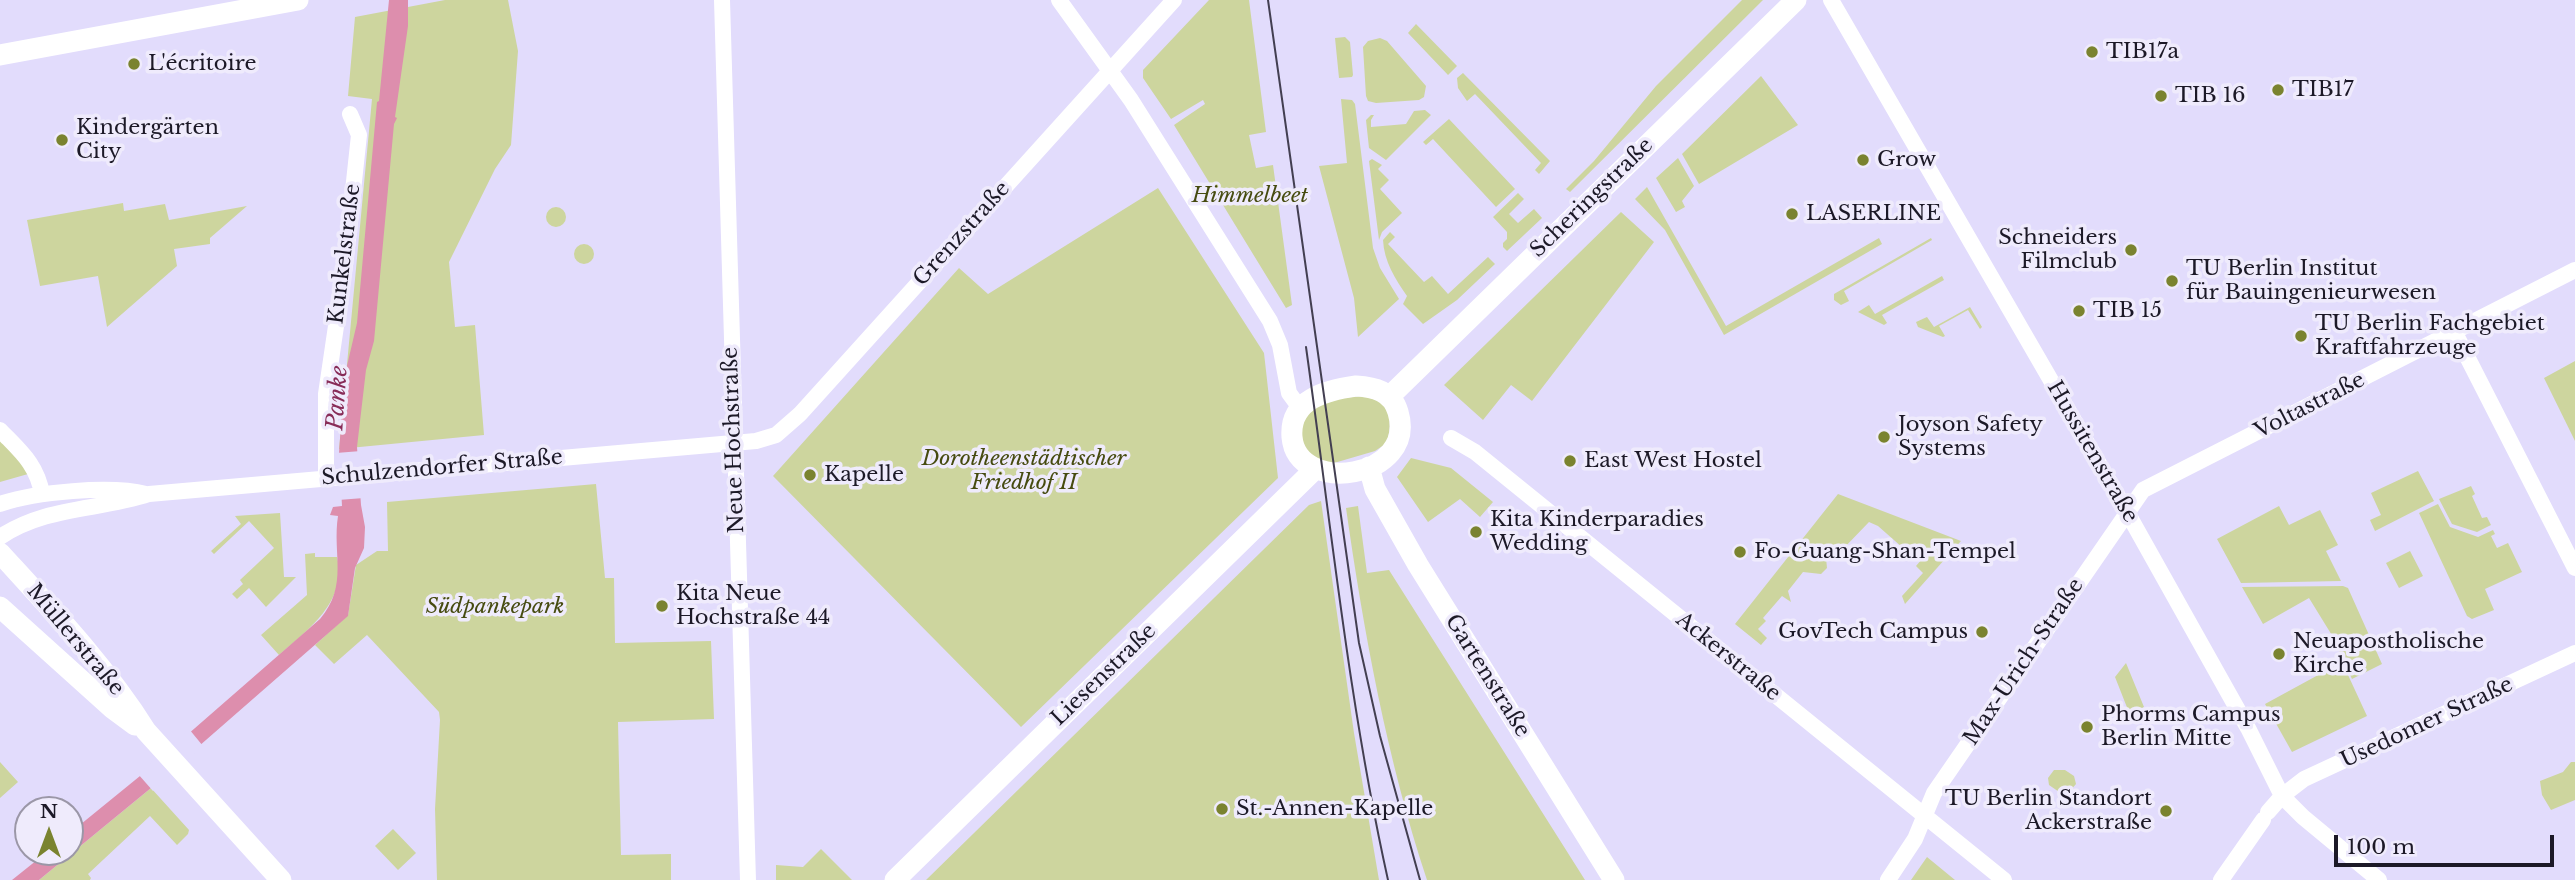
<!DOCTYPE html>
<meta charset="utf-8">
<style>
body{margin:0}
#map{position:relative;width:2575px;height:880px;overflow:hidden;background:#e2dcfc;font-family:"Libre Baskerville",serif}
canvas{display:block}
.north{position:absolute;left:14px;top:796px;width:70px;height:70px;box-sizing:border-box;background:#efebfc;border:2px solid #9b97a7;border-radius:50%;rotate:0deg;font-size:19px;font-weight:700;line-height:28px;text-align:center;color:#1c1927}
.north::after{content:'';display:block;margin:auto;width:24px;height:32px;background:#7a832f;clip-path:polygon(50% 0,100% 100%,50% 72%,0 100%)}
.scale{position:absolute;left:2334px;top:835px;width:220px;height:32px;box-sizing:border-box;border:4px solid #1c1927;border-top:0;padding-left:9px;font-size:21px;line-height:24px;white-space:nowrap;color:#1c1927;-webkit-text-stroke:5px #efebfc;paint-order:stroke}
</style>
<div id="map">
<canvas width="2575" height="880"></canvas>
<div class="north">N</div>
<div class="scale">100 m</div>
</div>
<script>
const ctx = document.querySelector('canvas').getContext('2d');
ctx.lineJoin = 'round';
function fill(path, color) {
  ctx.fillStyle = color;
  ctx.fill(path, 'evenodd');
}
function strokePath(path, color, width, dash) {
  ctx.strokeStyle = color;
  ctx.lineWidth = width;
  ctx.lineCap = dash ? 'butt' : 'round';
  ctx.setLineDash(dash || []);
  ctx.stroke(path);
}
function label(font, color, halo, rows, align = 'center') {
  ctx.font = font + ' "Libre Baskerville",serif';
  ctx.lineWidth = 7;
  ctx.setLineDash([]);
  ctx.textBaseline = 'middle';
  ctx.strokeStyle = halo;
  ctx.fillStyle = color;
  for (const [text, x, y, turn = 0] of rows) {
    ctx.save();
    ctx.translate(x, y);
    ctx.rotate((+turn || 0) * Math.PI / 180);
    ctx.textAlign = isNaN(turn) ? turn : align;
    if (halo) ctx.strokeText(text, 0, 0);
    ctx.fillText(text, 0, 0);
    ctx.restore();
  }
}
fill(new Path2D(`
 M445,0H508L518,51L511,145L495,169L449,262L455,327L475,325L484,435L339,449L372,99L348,96L355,17Z
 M1209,0H1249L1266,132L1249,135L1256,168L1273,165L1292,305L1286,308L1174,125L1205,104L1203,100L1171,119L1143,78V70Z
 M1742,0H1763L1570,192L1566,189L1594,161L1656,86Z
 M1416,24L1457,66L1448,75L1408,33Z
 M1345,37L1350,42L1353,75L1352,77L1339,78L1335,38Z
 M1380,38L1387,41L1426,86L1424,97L1419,100L1376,103L1368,101L1366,96L1363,47L1368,41Z
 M1463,73L1550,161L1539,174L1535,170L1541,163L1475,94L1467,101L1458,88L1457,78Z
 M1761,76L1798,125L1699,184L1682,154Z
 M1341,99L1352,100L1355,104L1373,248L1380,268L1399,299L1358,337L1354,298L1319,166L1347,163Z
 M1425,110L1431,115L1386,160L1369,148L1366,120L1371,115H1374L1371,120V127L1406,124L1414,111Z
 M1449,119L1515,189L1496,207L1433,139L1426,145L1423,142Z
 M1678,158L1694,186L1682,201L1685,207L1676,212L1656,178Z
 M1372,159L1382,165L1378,169L1389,180L1380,189L1402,213L1382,232L1379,240L1369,161Z
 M1647,187L1726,326L1879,238L1882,244L1724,335L1665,230L1635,199Z
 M1158,188L1264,353L1278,478L1021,727L773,476L959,268L988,294Z
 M1518,193L1524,199L1509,214L1518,223L1534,209L1542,218L1507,251L1503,247V243L1507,239V232L1493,217Z
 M123,203L124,211L165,204L169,220L247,206L210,238V244L174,249L177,266L107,327L98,276L40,286L27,220Z
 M546 217a10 10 0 1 1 20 0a10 10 0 1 1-20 0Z
 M1621,212L1654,242L1532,401L1511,385L1483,420L1444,385Z
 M1390,232L1395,237L1388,244L1424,282L1432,276L1448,294L1488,257L1495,264L1457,300L1423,324L1403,304L1407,296C1395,279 1384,261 1383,240Z
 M1931,238L1932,240L1844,291L1849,301L1841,305L1834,300V294Z
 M574 254a10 10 0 1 1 20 0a10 10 0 1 1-20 0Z
 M1942,276L1944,280L1882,315L1887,323L1884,325L1858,312L1869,305L1875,314Z
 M1970,307L1982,327L1980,329L1968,310L1939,326L1945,336L1943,337L1918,327L1916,322L1927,317L1934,327Z
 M2575,361V441L2544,378Z
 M1361,396C1392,400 1393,418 1387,443L1375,451L1334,463H1328L1306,453L1299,429L1313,405L1326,400Z
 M0,438L29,469L28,474L0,482Z
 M1411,458L1451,468L1493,502L1480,517L1460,499L1428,522L1397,477Z
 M2418,471L2434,501L2375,531L2370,520L2381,515L2371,493Z
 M596,484L605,578H614L615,643L711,641L714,719L618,722L621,855L671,854V880H437L435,809L440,720L439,712L367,635L334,664L315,645L348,615L356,565L377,551H388L387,502Z
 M2471,486L2475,494L2472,496L2482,518L2487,517L2491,525L2477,532L2452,524L2439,499Z
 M1838,494L1961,541L1905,604L1902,596L1923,573L1916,566L1927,553L1918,544L1913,548H1903L1878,526L1869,522L1843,549L1841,544H1838L1826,558L1827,568L1821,574L1803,572L1788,591L1791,602L1782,596L1763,618L1766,621L1758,629L1767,638L1761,645L1735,624Z
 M1321,501L1354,733L1379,880H926L1309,505Z
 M2438,504L2450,527L2478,537L2493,530L2495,534L2491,536L2497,548L2508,543L2522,572L2485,589L2494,610L2472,619L2467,616L2419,513Z
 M1358,506L1367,573L1389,570L1585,880H1427C1387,759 1364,634 1346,508Z
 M2279,506L2289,525L2320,510L2338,545L2326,551L2341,581L2241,583L2217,539Z
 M280,513L284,577H296L266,607L249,588L237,599L232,594L243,584L240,580L274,548L249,521L214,554L211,551L241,524L235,516Z
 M2410,551L2423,576L2399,588L2386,563Z
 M315,553V557H337C348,601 308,630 279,655L261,635L307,595L305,554Z
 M2343,586L2348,588L2382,664L2352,679L2333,637L2309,598L2263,624L2242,587Z
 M2342,662L2367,716L2292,752L2265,704Z
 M2126,663L2144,707L2130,715L2115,677Z
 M0,762L18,782L0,798Z
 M2571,762H2575V800L2551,810L2542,795L2540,781L2563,772Z
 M2054,770H2065L2074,776L2076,784L2070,791L2062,794L2049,785L2048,778Z
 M151,788L189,830L188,834L177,845L150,816L88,874L91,878L90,880H39Z
 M393,829L416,853L398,870L375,846Z
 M821,849L852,880H776V865L803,867Z
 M1927,857L1955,880H1911Z`), '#cdd59e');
fill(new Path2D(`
 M389,0H408V26L395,117L397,118L394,124L374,341L366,370L357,447L361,505L365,527L364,548L355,568L348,616L151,788L39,880H12L47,852H70V833L140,776L320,619C349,585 332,554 338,516L330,515L333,507L342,506L339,453L343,396L346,370L357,323L377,102L379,101Z`), '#dd8ead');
fill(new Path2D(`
 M361,451L364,498L338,500L336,453Z
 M189,729L203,746L153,791L138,774Z`), '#e2dcfc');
strokePath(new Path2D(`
 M722,0L748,880
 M1059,0L1131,100L1270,321L1280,345L1289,393L1300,408
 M1831,0L2127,512L2248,728L2282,796L2303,817L2379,880
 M2455,333L2575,568
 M0,430C20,451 37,464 42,494
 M1451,438L1475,452L2004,880
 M326,479V394L345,265L359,135L350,114
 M0,504C35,492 110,485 146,494
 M0,537C47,506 97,511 149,494L756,441L776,435L800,414L1174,0
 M2268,812L2282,796L2304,779L2575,653
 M1888,880L1915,839L1934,793L2143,490L2575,270
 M2221,880L2263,820`), '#fff', 16);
strokePath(new Path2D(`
 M0,55L298,0
 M1356,386C1374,387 1392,391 1398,412C1418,479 1297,496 1292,437C1289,399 1327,390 1356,386Z
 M1389,397L1796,0
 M1369,467L1375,489L1418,565L1614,880
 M0,553C51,609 105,666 146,731L281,880
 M0,607L112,708L135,725
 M895,880L1314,470`), '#fff', 21);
strokePath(new Path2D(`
 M1268,0L1359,643L1380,736L1420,880
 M1306,347C1331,525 1349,705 1388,880`), '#433f51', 2);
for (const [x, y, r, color] of [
 [2092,52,7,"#7a832f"],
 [134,64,7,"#7a832f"],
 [2278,90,7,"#7a832f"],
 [2161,96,7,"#7a832f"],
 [62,140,7,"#7a832f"],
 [1863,160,7,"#7a832f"],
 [1792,214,7,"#7a832f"],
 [2131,250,7,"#7a832f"],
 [2172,281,7,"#7a832f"],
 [2079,311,7,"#7a832f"],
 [2301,336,7,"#7a832f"],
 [1884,437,7,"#7a832f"],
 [1570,461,7,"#7a832f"],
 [810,475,7,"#7a832f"],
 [1476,532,7,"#7a832f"],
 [1740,552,7,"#7a832f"],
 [662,606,7,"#7a832f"],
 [1982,632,7,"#7a832f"],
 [2279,654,7,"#7a832f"],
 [2087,727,7,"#7a832f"],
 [1222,809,7,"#7a832f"],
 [2166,811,7,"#7a832f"]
]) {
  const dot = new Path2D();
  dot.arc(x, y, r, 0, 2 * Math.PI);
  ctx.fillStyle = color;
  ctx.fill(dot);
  strokePath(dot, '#efebfc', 2.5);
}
label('21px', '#1c1927', '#efebfc', [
 ["TIB17a",2106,52],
 ["L'écritoire",148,64],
 ["TIB17",2292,90],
 ["TIB 16",2175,96],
 ["Kindergärten",76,128],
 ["City",76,152],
 ["Grow",1877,160],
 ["LASERLINE",1806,214],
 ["Schneiders",2117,238,"right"],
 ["Filmclub",2117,262,"right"],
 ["TU Berlin Institut",2186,269],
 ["für Bauingenieurwesen",2186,293],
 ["TIB 15",2093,311],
 ["TU Berlin Fachgebiet",2315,324],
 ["Kraftfahrzeuge",2315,348],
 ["Joyson Safety",1898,425],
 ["Systems",1898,449],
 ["East West Hostel",1584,461],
 ["Kapelle",824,475],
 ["Kita Kinderparadies",1490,520],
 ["Wedding",1490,544],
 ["Fo-Guang-Shan-Tempel",1754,552],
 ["Kita Neue",676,594],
 ["Hochstraße 44",676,618],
 ["GovTech Campus",1968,632,"right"],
 ["Neuapostholische",2293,642],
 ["Kirche",2293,666],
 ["Phorms Campus",2101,715],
 ["Berlin Mitte",2101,739],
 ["TU Berlin Standort",2152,799,"right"],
 ["Ackerstraße",2152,823,"right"],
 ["St.-Annen-Kapelle",1236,809]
], 'left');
label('italic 21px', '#464b10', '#efebfc', [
 ["Himmelbeet",1250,196],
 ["Dorotheenstädtischer",1024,459],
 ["Friedhof II",1024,483],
 ["Südpankepark",495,607]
]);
label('21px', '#1c1927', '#efebfc', [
 ["Scheringstraße",1592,198,-44],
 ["Grenzstraße",962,234,-48],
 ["Kunkelstraße",345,254,-83],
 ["Voltastraße",2310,406,-27],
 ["Neue Hochstraße",734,440,-92],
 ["Hussitenstraße",2092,452,60],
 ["Schulzendorfer Straße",442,468,-5],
 ["Müllerstraße",75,640,50],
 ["Ackerstraße",1728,657,39],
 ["Max-Urich-Straße",2024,662,-56],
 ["Liesenstraße",1104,675,-44],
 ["Gartenstraße",1487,676,58],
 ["Usedomer Straße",2427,723,-25]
]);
label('italic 23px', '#882c58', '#efebfc', [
 ["Panke",338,398,-86]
]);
</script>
